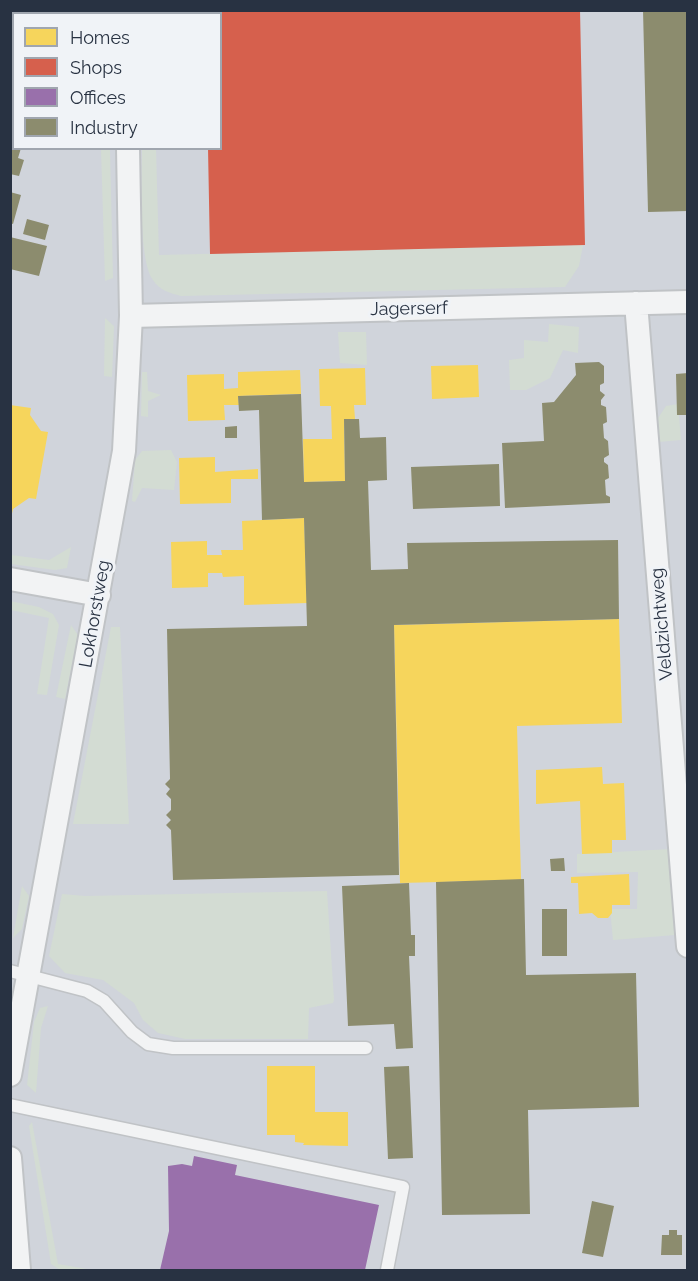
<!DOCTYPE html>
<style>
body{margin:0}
#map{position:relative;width:698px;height:1281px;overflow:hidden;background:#e2e5e8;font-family:Raleway,sans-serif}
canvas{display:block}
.frame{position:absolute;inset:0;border:12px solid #283242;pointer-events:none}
.legend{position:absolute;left:12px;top:12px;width:210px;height:138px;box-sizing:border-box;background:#f0f3f7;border:2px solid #a0a6af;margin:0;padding:8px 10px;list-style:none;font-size:18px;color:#283242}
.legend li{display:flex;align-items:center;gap:12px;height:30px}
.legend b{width:30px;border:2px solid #a0a6af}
</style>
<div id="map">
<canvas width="698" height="1281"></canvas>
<div class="frame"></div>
<ul class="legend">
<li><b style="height:16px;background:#f6d55c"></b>Homes</li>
<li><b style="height:16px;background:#d6604d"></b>Shops</li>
<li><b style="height:16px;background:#9970ab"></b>Offices</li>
<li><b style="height:16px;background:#8c8c6e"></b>Industry</li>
</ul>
</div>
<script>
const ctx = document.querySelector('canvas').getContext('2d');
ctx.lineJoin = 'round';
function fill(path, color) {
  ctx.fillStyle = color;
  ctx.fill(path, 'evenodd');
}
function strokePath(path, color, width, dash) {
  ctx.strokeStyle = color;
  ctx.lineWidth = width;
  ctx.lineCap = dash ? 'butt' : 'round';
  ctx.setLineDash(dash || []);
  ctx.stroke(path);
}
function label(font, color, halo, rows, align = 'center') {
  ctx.font = font + ' Raleway,sans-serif';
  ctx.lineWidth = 6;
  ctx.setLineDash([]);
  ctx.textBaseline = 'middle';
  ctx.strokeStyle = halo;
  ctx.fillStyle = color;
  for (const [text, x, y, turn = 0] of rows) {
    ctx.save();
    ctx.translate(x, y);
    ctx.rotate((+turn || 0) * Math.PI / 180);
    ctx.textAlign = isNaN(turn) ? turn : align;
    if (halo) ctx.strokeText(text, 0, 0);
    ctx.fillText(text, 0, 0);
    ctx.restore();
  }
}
fill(new Path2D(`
 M11,11H687V1270H11ZM14,14H220V148H14Z`), '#d0d4db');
fill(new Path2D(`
 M101,149H110L113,278L105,281Z
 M142,149H156L159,255L583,245L579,266L565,287L181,296C170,293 159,290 153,280C138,259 142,177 142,149Z
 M105,318L114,326L112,377L104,376Z
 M549,324L579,327L578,353L563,350L550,378L526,390H510L509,360L524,358V340L548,342Z
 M338,332H366L367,365L340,363Z
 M142,372H147L148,391L161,395L148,401V417L141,416Z
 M678,404L681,440L659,442L658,418L666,406Z
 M171,450L177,462L174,490L142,488L135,502L132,501L135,460L142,451Z
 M71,547L67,568L55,570L11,564V555L49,560Z
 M10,601L39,607L53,614L59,625L47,695L37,694L49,618L11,610Z
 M71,625L78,635L65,699L56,697Z
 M111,627H120L129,824H73Z
 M671,849L675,935L613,940L610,909H637L638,872L577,873V854Z
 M22,886L29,896L22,929L13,938Z
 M327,891L334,1000L333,1003L309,1008L308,1039H185L158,1033L143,1020L134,1003L103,980L65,973L49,956L62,894L85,896Z
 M48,1006L41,1028L36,1093L27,1085L34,1022L40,1008Z
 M32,1122L58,1264L93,1270H60L51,1264L29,1126Z`), '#d3dcd3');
fill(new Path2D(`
 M478,365L479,397L432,399L431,366Z
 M365,368L366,405H354L355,419H344L345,481L304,482L303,439H332L331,406H320L319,369Z
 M300,370L301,394L238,396L239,405H224L225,420L188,421L187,375L224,374V389L238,388V372Z
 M10,405L31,408L30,415L41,431L48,432L36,499L29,498L13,509L11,518Z
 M215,457V472L258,469V479H231V503L180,504L179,458Z
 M304,518L307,603L244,605V576L223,577L222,573H208V587L172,588L171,542L207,541V555H222L221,550H243L242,521Z
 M619,619L622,723L517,726L521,880L400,883L394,625Z
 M602,767L603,784L624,783L626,840H612V853L582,854L580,801L536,804V770Z
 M629,874L630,905H612V913L608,918H598L592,913L579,914L578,883H571V877Z
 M267,1066H315V1112H348V1146L303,1145L304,1143L295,1142V1135H267Z`), '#f6d55c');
fill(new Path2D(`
 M213,10H580L585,245L210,254L208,148H220V14H213Z`), '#d6604d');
fill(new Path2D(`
 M194,1156L237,1165L235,1175L379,1205L365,1270H160L169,1231L168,1166L182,1164L192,1166Z`), '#9970ab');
fill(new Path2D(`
 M643,10H688V211L648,212Z
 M10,143L14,144V148H21L18,158L24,160L19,176L10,174Z
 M10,192L21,195L13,224L10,223Z
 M27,219L49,225L45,240L23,234Z
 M10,237L47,246L39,276L10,269Z
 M599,362L604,366V383L600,385V391L605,395L601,400V405L606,407L607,422L603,424L604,438L608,441L609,455L604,458V462L608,465L609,478L605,480L606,495L610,497V503L505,508L502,443L544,441L542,403L554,402L576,375L575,363Z
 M688,373V415H677L676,374Z
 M301,394L304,482L345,481L344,419H359L360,438L386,437L387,480L368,481L371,570L408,569L407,543L618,540L619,619L394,625L399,875L173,880L171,830L166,825L171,820L166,815L171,810V799L166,794L170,789L165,784L170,779L167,629L307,626L304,518L262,520L259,410L239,411L238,396Z
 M237,426V438H225V427Z
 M499,464L500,506L413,509L411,467Z
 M564,858L565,871H551L550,859Z
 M524,879L526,975L636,973L639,1107L528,1110L530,1214L442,1215L436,882Z
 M409,883L411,935H415V956H409L413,1048L396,1049L394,1024L348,1026L342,886Z
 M542,909H567V956H542Z
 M409,1066L413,1158L388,1159L384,1067Z
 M592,1201L614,1206L603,1257L582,1253Z
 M669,1230H677V1235H682V1255H661L662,1235H669Z`), '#8c8c6e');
const service = new Path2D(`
 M10,971L87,991L104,1001L132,1032L148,1044L173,1048H366
 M10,1105L403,1187L387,1270`);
const minor = new Path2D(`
 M110,10L120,14
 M636,303L688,946
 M131,316L688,302
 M10,579L99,595
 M10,1075L124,451L131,316L128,148
 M10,1158L19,1270`);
strokePath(service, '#c0c3c6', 15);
strokePath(minor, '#c0c3c6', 26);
strokePath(service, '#f2f3f4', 12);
strokePath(minor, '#f2f3f4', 22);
label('18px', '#283242', '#f0f3f7', [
 ["Jagerserf",409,309,-1],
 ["Lokhorstweg",95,614,-80],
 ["Veldzichtweg",662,624,-95]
]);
</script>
